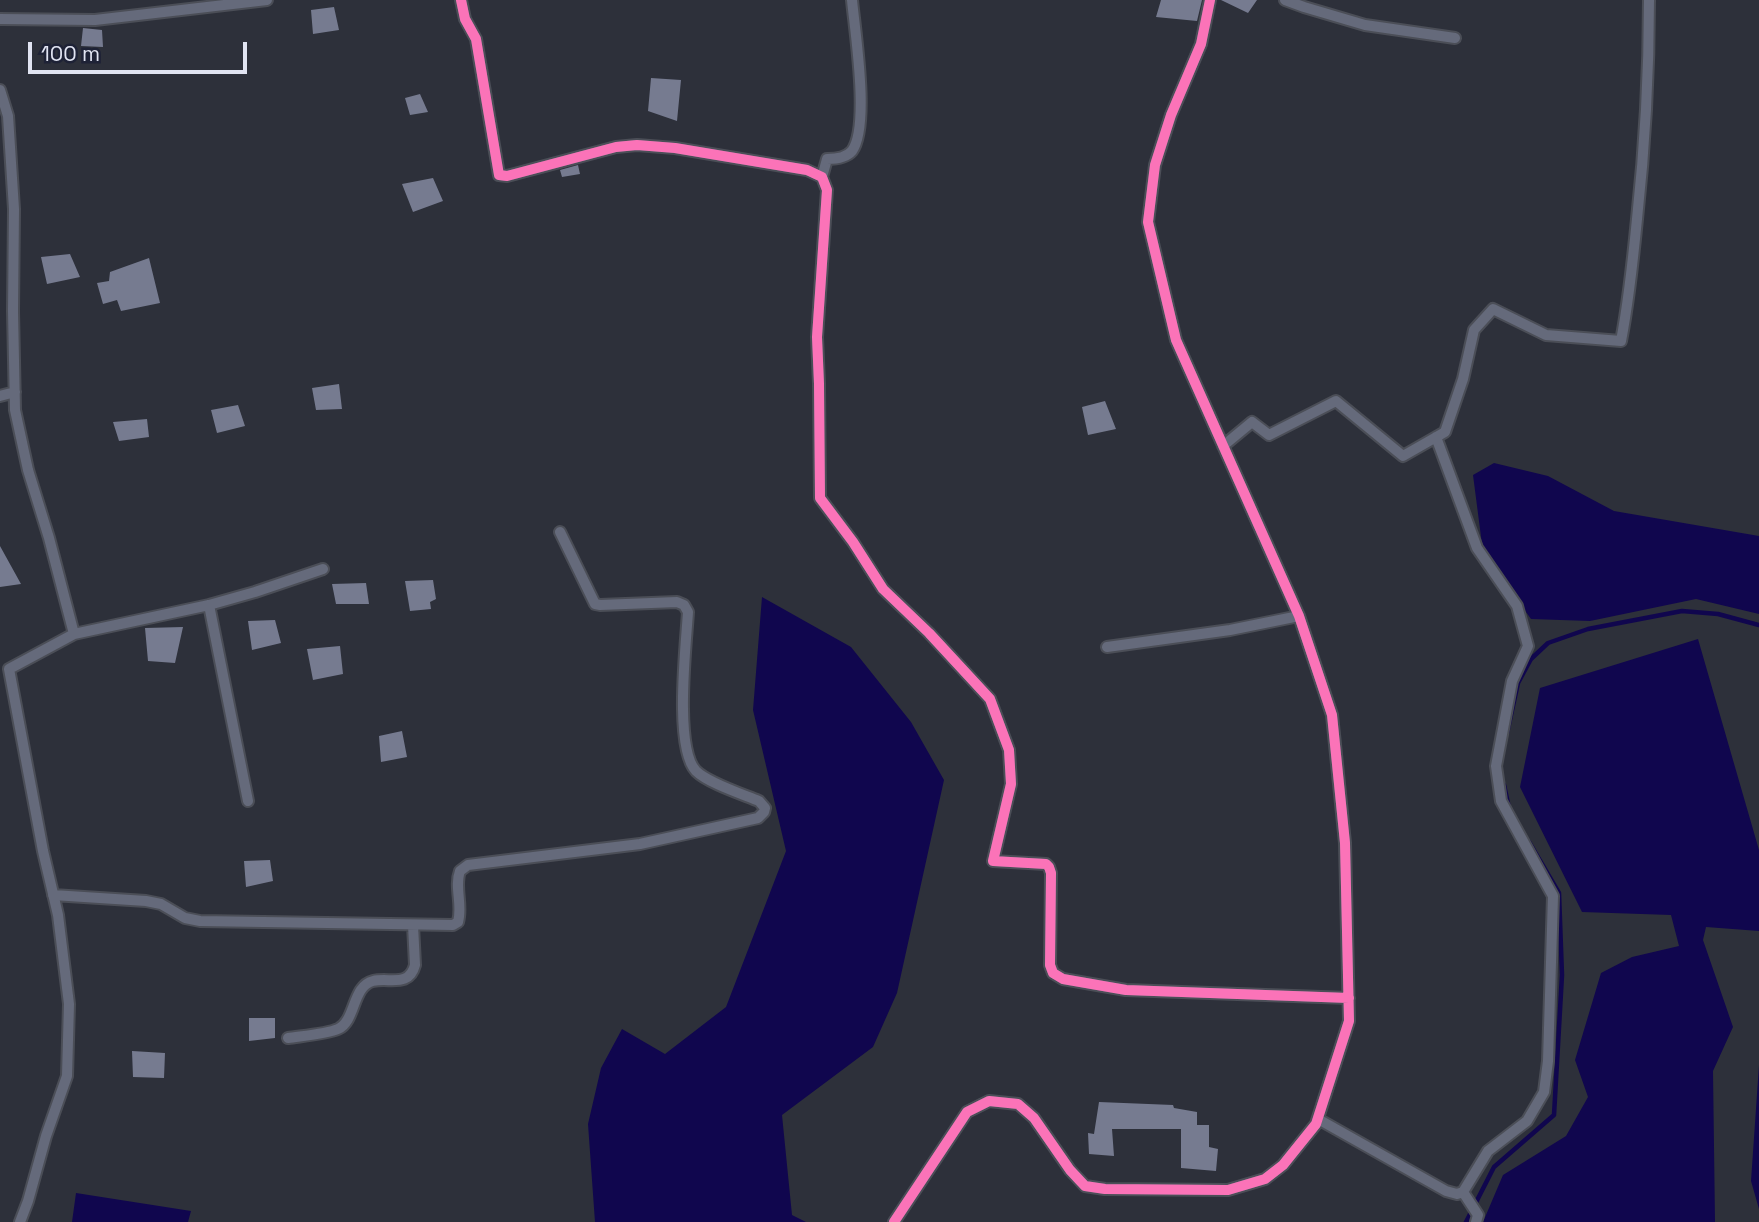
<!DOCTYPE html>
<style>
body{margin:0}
#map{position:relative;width:1759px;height:1222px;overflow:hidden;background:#2d303a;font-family:"Space Grotesk",sans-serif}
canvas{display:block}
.scale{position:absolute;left:28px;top:42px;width:219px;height:32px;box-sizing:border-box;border:4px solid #e1e4f2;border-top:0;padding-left:9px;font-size:21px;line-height:24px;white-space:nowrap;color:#e1e4f2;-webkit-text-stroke:5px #1e2236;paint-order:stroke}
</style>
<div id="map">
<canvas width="1759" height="1222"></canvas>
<div class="scale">100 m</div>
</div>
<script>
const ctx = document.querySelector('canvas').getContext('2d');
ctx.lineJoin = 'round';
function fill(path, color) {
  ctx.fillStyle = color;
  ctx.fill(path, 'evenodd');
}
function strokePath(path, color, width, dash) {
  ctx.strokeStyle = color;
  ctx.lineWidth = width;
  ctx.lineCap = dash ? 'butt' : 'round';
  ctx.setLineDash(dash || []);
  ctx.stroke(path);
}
fill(new Path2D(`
 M1494,463L1548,476L1614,511L1759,536V614L1696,599L1590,621L1531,619L1483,552L1473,475Z
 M762,597L851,647L911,722L944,780L897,993L873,1047L782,1115L792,1215L806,1222H595L588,1124L601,1068L622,1029L665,1054L726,1007L786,851L753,710Z
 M1698,639L1759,850V931L1706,927L1703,940L1733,1027L1713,1071L1715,1222H1483L1503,1175L1566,1136L1588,1097L1575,1060L1601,973L1632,957L1679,946L1671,915L1582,912L1520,787L1540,688Z
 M1759,1065V1209L1751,1181Z
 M76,1193L191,1211L188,1222H72Z`), '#10064e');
strokePath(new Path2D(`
 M1507,733L1518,683L1531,659L1548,643L1588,629L1682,611L1718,614L1759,625
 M1504,785L1509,808
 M1466,1222L1494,1167L1554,1115L1562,975L1559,893L1529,842`), '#10064e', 4.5);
fill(new Path2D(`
 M1161,0H1202L1197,21L1156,17Z
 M1221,0H1257L1248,13Z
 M334,7L339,30L313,34L311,10Z
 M83,28L102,30L103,47L81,46Z
 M651,78L681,80L677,121L648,111Z
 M420,94L428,112L410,115L405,98Z
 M578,165L580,174L562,177L560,170Z
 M433,178L443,201L413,212L402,184Z
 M70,254L80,277L47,284L41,257Z
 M149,258L160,303L121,311L117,300L103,304L97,283L109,281L110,272Z
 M339,384L342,409L316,410L312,388Z
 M1105,401L1116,429L1088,435L1082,407Z
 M238,405L245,426L217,433L211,410Z
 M147,419L149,437L119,441L113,422Z
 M0,546L21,584L0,587Z
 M433,580L436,599L430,602L431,609L410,611L405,581Z
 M366,583L369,604H336L332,584Z
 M275,620L281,643L252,650L248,621Z
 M183,627L175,663L148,661L145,628Z
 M340,646L343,674L313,680L307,649Z
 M402,731L407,757L381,762L379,736Z
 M270,860L273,881L246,887L244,861Z
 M249,1018H275V1038L249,1041Z
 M132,1051L165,1053L164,1078L133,1077Z
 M1099,1102L1173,1105L1174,1108L1197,1112V1125H1209V1147L1218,1149L1216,1171L1181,1168V1129H1112L1114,1156L1089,1154L1088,1133L1094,1134Z`), '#767b90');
const minor = new Path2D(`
 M461,0L465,19L476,39L499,175L507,176L616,147L637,145L675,148L807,170L822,177L827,190L817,337L819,384L820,498L853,542L883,589L929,633L990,699L1009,750L1011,784L993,861L1046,864L1049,867L1051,873L1050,965L1053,973L1063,979L1126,990L1349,998
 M1285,0L1304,7L1365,25L1455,38
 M0,19L95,20L267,0
 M0,90L8,116L14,209L13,311L15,410L28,470L49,538L74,634L9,669L43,851L58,915L69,1004L67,1076L46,1136L28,1201L20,1222
 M822,177L827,159C835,159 846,158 852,151C870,126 855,32 852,0
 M0,396L15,392
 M1223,446L1252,422L1269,435L1336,401L1403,456L1445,432L1463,379L1474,330L1493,309L1546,335L1621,341C1629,300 1633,260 1637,219C1645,146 1649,73 1649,0
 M209,605L248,801
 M74,634L209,605L255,592L323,569
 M1107,647L1230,630L1299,616
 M53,895L146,901L161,904L185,918L200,921L453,925L458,922C463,905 454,887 460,871L468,865L640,844L758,818L764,812L765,808L759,801C742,794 708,783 696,771C674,748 686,645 688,612L684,605L677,602L600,605L595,604L560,532
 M288,1038C301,1036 327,1034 338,1029C356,1021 352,986 373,981C389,977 409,988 415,965L413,925
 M1318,1119L1446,1191L1457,1194L1463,1192L1488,1151L1527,1121L1544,1092L1548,1061L1553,896L1501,801L1496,766L1512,681L1528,646L1517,606L1477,548L1436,437
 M1463,1192L1478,1215L1476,1222
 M894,1222L967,1112L989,1101L1018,1104L1034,1118L1070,1170L1085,1186L1105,1189L1228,1190L1265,1179L1283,1165L1316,1124L1349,1021L1345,843L1332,715L1299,616L1176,340L1148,222L1155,165L1171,115L1201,44L1210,0`);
strokePath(minor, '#4b4e57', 14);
strokePath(minor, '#656a7b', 10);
strokePath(new Path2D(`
 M461,0L465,19L476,39L499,175L507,176L616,147L637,145L675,148L807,170L822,177L827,190L817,337L819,384L820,498L853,542L883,589L929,633L990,699L1009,750L1011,784L993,861L1046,864L1049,867L1051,873L1050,965L1053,973L1063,979L1126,990L1349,998
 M894,1222L967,1112L989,1101L1018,1104L1034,1118L1070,1170L1085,1186L1105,1189L1228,1190L1265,1179L1283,1165L1316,1124L1349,1021L1345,843L1332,715L1299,616L1176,340L1148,222L1155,165L1171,115L1201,44L1210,0`), '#fb73b8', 10);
</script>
